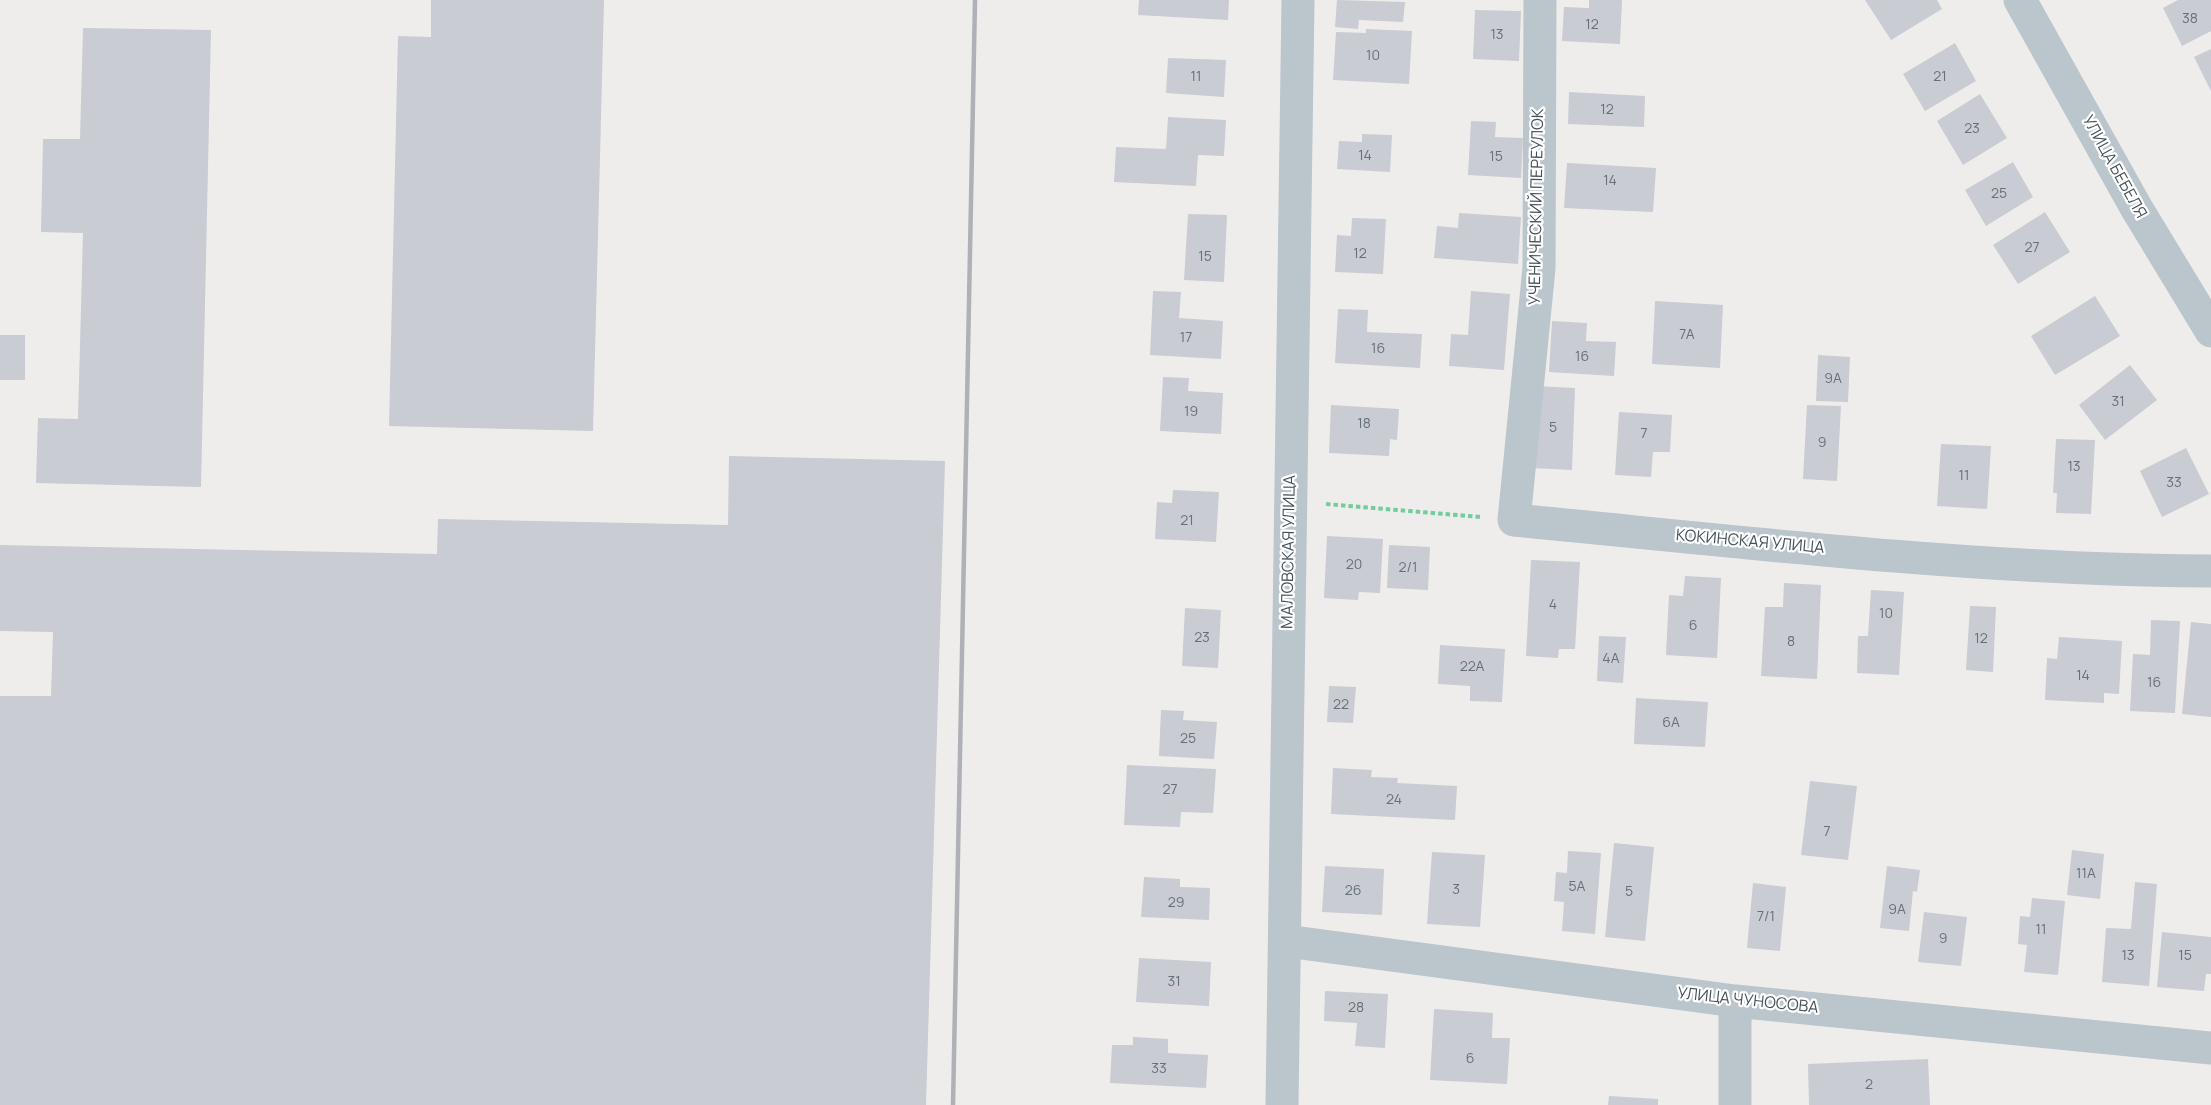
<!DOCTYPE html>
<meta charset="utf-8">
<style>
body{margin:0}
canvas{display:block;background:#efecec}
</style>
<canvas width="2211" height="1105"></canvas>
<script>
const ctx = document.querySelector('canvas').getContext('2d');
ctx.lineJoin = 'round';
function fill(path, color) {
  ctx.fillStyle = color;
  ctx.fill(path, 'evenodd');
}
function strokePath(path, color, width, dash) {
  ctx.strokeStyle = color;
  ctx.lineWidth = width;
  ctx.lineCap = dash ? 'butt' : 'round';
  ctx.setLineDash(dash || []);
  ctx.stroke(path);
}
function label(font, color, halo, rows, align = 'center') {
  ctx.font = font + ' Manrope,sans-serif';
  ctx.lineWidth = 4.5;
  ctx.setLineDash([]);
  ctx.textBaseline = 'middle';
  ctx.strokeStyle = halo;
  ctx.fillStyle = color;
  for (const [text, x, y, turn = 0] of rows) {
    ctx.save();
    ctx.translate(x, y);
    ctx.rotate((+turn || 0) * Math.PI / 180);
    ctx.textAlign = isNaN(turn) ? turn : align;
    if (halo) ctx.strokeText(text, 0, 0);
    ctx.fillText(text, 0, 0);
    ctx.restore();
  }
}
fill(new Path2D(`
 M431,0H604L593,431L389,426L398,36L431,37Z
 M1139,0H1229L1228,20L1138,15Z
 M1337,0L1405,2L1403,22L1359,20L1358,29L1335,27Z
 M1589,0H1622L1620,44L1562,41L1564,7L1589,8Z
 M1865,0H1937L1942,9L1891,40Z
 M2178,0H2211V31L2182,46L2163,8Z
 M1475,10L1521,11L1519,61L1473,59Z
 M83,28L211,30L201,487L36,483L38,418L78,419L83,233L41,232L43,139H80Z
 M1366,29L1412,31L1409,84L1333,80L1336,32L1366,33Z
 M1955,43L1976,81L1925,111L1903,74Z
 M2211,49V91L2194,57Z
 M1168,58L1226,60L1224,97L1166,93Z
 M1569,92L1645,96L1644,127L1568,124Z
 M1980,94L2007,138L1963,165L1937,121Z
 M1168,117L1226,120L1224,156L1198,155L1196,186L1114,182L1116,147L1166,149Z
 M1471,121L1496,122L1495,137L1523,138L1521,178L1468,175Z
 M1362,134L1392,135L1390,172L1337,169L1339,141L1362,142Z
 M2013,162L2033,197L1986,226L1965,190Z
 M1567,163L1656,168L1653,212L1564,208Z
 M2045,212L2070,252L2018,284L1993,245Z
 M1459,213L1521,217L1518,264L1434,258L1437,226L1458,228Z
 M1188,214L1227,215L1224,282L1184,280Z
 M1352,218L1386,219L1383,274L1335,272L1337,235L1351,236Z
 M1153,291L1181,292L1179,318L1223,321L1221,359L1150,355Z
 M1471,291L1510,294L1504,370L1449,366L1451,334L1468,335Z
 M2095,296L2120,336L2055,375L2031,336Z
 M1655,301L1723,305L1720,368L1652,364Z
 M1338,309L1368,310L1367,332L1422,334L1420,368L1335,363Z
 M1552,321L1587,323L1586,341L1616,342L1614,376L1549,372Z
 M0,335H25V380H0Z
 M1818,355L1850,357L1848,402L1816,401Z
 M2130,365L2157,400L2105,440L2079,405Z
 M1163,377L1189,378L1188,391L1223,393L1221,434L1160,431Z
 M1535,386L1575,388L1572,470L1531,468Z
 M1331,405L1399,409L1397,440L1390,439L1389,456L1329,453Z
 M1807,405L1841,406L1837,481L1803,479Z
 M1619,412L1672,415L1670,452H1653L1651,477L1615,475Z
 M2056,439L2095,440L2091,514L2056,513L2057,493H2053Z
 M1941,444L1991,446L1987,509L1937,506Z
 M2186,448L2209,494L2162,517L2140,471Z
 M729,456L945,461L926,1105H0V696H51L53,632L0,631V545L437,554L438,519L728,525Z
 M1173,490L1219,492L1216,542L1155,539L1157,502L1172,503Z
 M1327,536L1383,539L1380,593L1359,592L1358,600L1324,598Z
 M1389,545L1430,547L1428,590L1387,588Z
 M1531,560L1580,562L1575,649H1559L1558,658L1526,656Z
 M1685,576L1721,578L1717,658L1666,655L1669,595L1683,596Z
 M1784,583L1821,585L1817,679L1761,676L1765,607H1783Z
 M1871,590L1904,592L1899,675L1857,673L1858,636H1868Z
 M1970,606L1996,607L1993,672L1966,670Z
 M1185,608L1221,610L1218,668L1182,666Z
 M2151,620L2180,621L2175,713L2130,711L2133,654L2150,655Z
 M2191,622L2211,624V717L2182,714Z
 M1599,636L1626,637L1623,683L1597,681Z
 M2059,637L2122,641L2119,694L2104,693V703L2045,700L2047,658L2057,659Z
 M1440,645L1505,649L1502,702L1470,701V686L1438,684Z
 M1329,686L1356,687L1353,723L1327,722Z
 M1636,698L1708,702L1705,747L1634,744Z
 M1161,710L1184,711L1183,720L1217,722L1214,759L1159,756Z
 M1127,765L1216,769L1213,813L1181,812L1180,827L1124,825Z
 M1333,768L1372,770L1371,777L1398,778L1397,783L1457,786L1455,820L1331,814Z
 M1810,781L1857,786L1848,860L1801,855Z
 M1614,843L1654,847L1645,941L1605,937Z
 M2072,850L2104,854L2100,899L2067,895Z
 M1568,851L1601,853L1595,934L1562,931L1564,902L1554,901L1556,872L1567,873Z
 M1432,852L1485,855L1480,927L1427,924Z
 M1325,866L1384,869L1382,915L1322,912Z
 M1887,866L1920,870L1917,892L1913,891L1909,931L1880,928Z
 M1144,877L1180,879V887L1210,888L1209,920L1141,917Z
 M2135,882L2157,884L2149,986L2102,982L2106,928L2131,929Z
 M1753,883L1786,887L1780,951L1747,948Z
 M2032,898L2065,901L2058,975L2024,972L2027,945L2018,944L2020,916L2030,917Z
 M1924,912L1967,917L1961,966L1918,962Z
 M2162,932L2211,937V974H2206L2204,991L2157,987Z
 M1139,958L1211,962L1209,1006L1136,1002Z
 M1325,991L1388,994L1385,1048L1355,1046L1357,1023L1324,1021Z
 M1434,1009L1493,1013L1492,1038H1510L1507,1084L1430,1080Z
 M1133,1037L1168,1039V1053L1208,1055L1206,1088L1110,1083L1112,1045H1133Z
 M1928,1059L1930,1105H1809L1808,1064Z
 M1609,1096L1658,1099V1105H1608Z`), '#c9ccd2');
strokePath(new Path2D(`
 M1326,504L1480,517`), '#71cd9b', 4, [4.5, 3]);
strokePath(new Path2D(`
 M1540,0L1539,268L1514,520C1745,542 1978,570 2211,571
 M2020,0L2137,209L2211,331
 M1286,941L1735,1001L2211,1048
 M1735,1001V1105
 M1282,1105L1298,0`), '#bac5cc', 33);
strokePath(new Path2D(`
 M953,1105L975,0`), '#aeb2b7', 4.5);
label('14px', '#667078', null, [
 ["38",2190,19],
 ["12",1592,25],
 ["13",1497,35],
 ["10",1373,56],
 ["11",1196,77],
 ["21",1940,77],
 ["12",1607,110],
 ["23",1972,129],
 ["14",1365,156],
 ["15",1496,157],
 ["14",1610,181],
 ["25",1999,194],
 ["27",2032,248],
 ["12",1360,254],
 ["15",1205,257],
 ["7А",1687,335],
 ["17",1186,338],
 ["16",1378,349],
 ["16",1582,357],
 ["9А",1833,379],
 ["31",2118,402],
 ["19",1191,412],
 ["18",1364,424],
 ["5",1553,428],
 ["7",1644,434],
 ["9",1822,443],
 ["13",2074,467],
 ["11",1964,476],
 ["33",2174,483],
 ["21",1187,521],
 ["20",1354,565],
 ["2/1",1408,568],
 ["4",1553,605],
 ["10",1886,614],
 ["6",1693,626],
 ["23",1202,638],
 ["12",1981,639],
 ["8",1791,642],
 ["4А",1611,659],
 ["22А",1472,667],
 ["14",2083,676],
 ["16",2154,683],
 ["22",1341,705],
 ["6А",1671,723],
 ["25",1188,739],
 ["27",1170,790],
 ["24",1394,800],
 ["7",1827,832],
 ["11А",2086,874],
 ["5А",1577,887],
 ["3",1456,890],
 ["26",1353,891],
 ["5",1629,892],
 ["29",1176,903],
 ["9А",1897,910],
 ["7/1",1766,917],
 ["11",2041,930],
 ["9",1943,939],
 ["13",2128,956],
 ["15",2185,956],
 ["31",1174,982],
 ["28",1356,1008],
 ["6",1470,1059],
 ["33",1159,1069],
 ["2",1869,1085]
]);
label('16px', '#45515a', '#fff', [
 ["УЛИЦА БЕБЕЛЯ",2114,167,61],
 ["УЧЕНИЧЕСКИЙ ПЕРЕУЛОК",1537,207,-89],
 ["КОКИНСКАЯ УЛИЦА",1750,542,5],
 ["МАЛОВСКАЯ УЛИЦА",1289,552,-89],
 ["УЛИЦА ЧУНОСОВА",1748,1001,6]
]);
</script>
